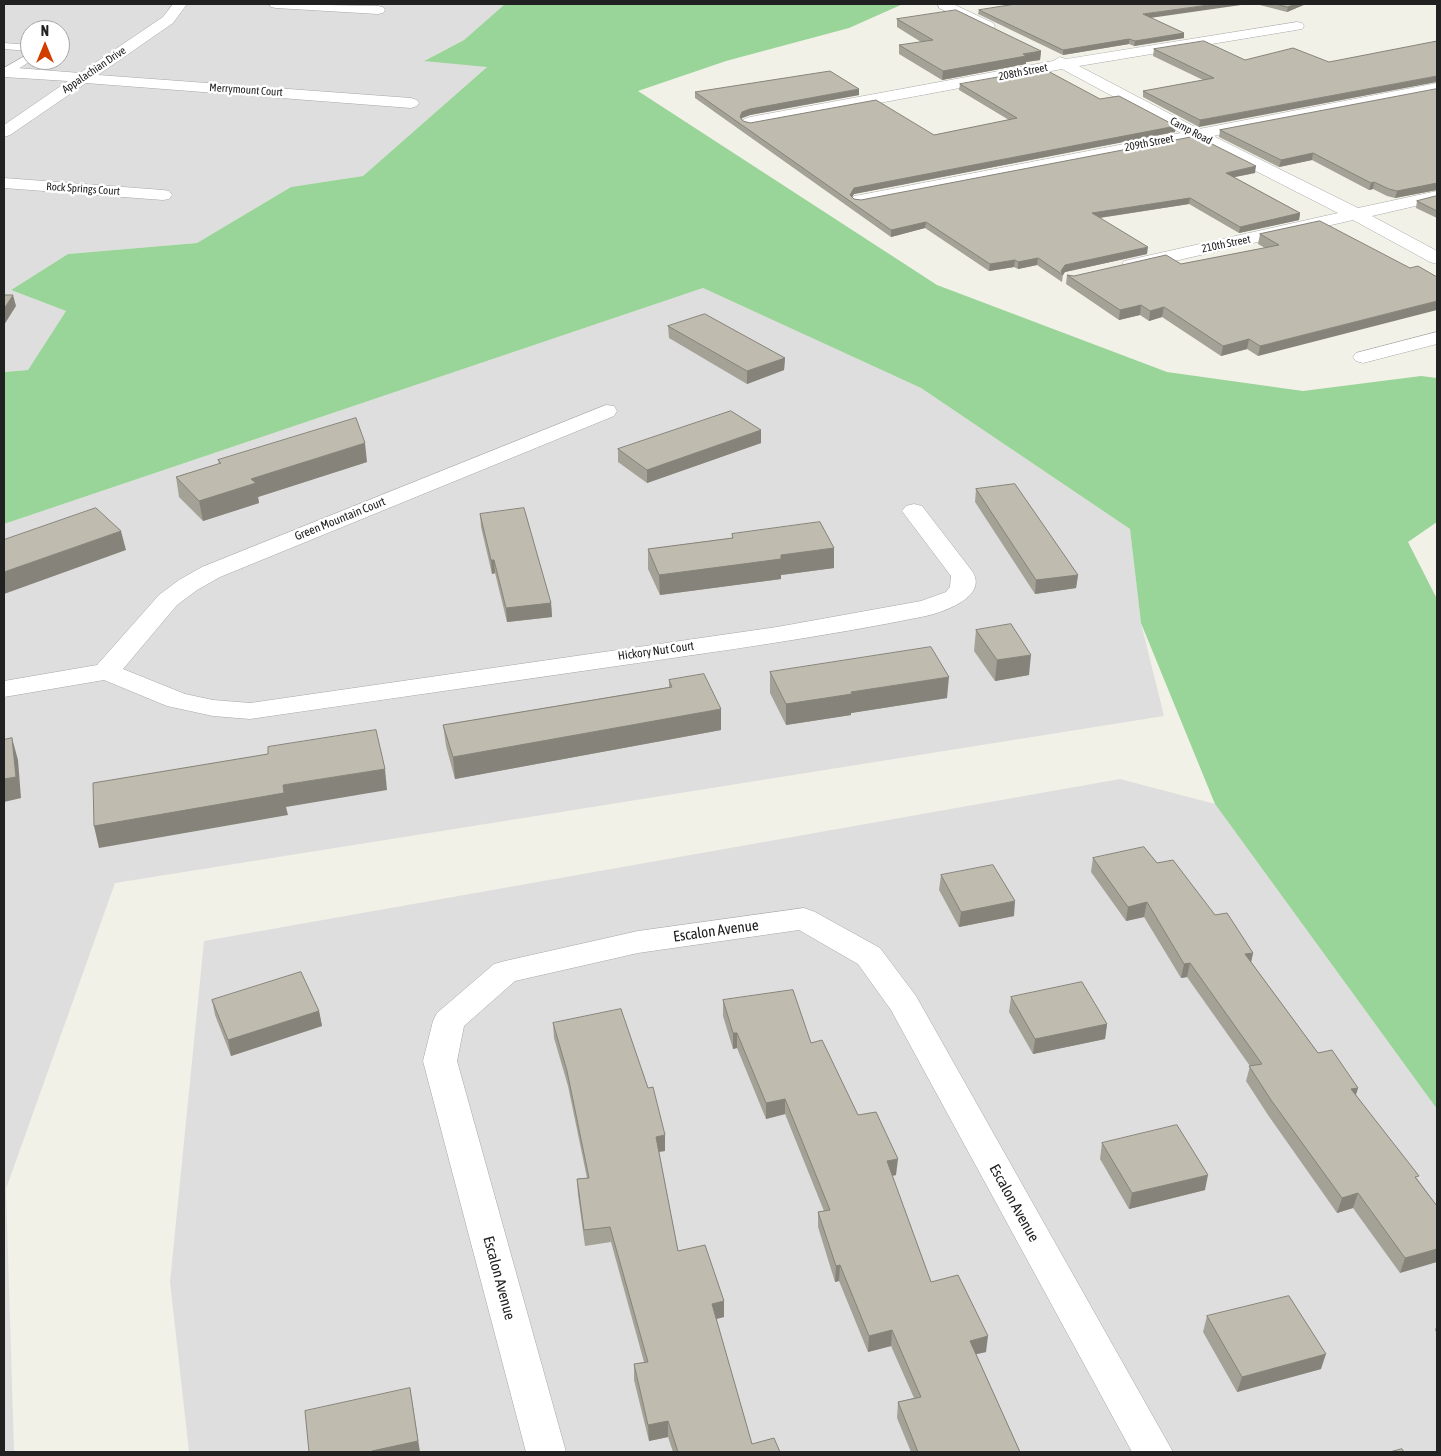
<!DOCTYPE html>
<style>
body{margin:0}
#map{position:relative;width:1441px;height:1456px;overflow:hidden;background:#f2f1e7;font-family:"Asap Condensed",sans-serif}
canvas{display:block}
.frame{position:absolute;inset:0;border:5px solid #212121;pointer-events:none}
.north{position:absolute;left:20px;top:20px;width:50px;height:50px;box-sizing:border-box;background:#fff;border:1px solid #a6a6a6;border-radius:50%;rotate:0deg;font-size:14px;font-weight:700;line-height:20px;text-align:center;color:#212121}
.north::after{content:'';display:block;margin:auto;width:18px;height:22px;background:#d13e00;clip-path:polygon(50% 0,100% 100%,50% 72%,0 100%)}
</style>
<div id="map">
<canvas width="1441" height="1456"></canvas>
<div class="frame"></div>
<div class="north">N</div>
</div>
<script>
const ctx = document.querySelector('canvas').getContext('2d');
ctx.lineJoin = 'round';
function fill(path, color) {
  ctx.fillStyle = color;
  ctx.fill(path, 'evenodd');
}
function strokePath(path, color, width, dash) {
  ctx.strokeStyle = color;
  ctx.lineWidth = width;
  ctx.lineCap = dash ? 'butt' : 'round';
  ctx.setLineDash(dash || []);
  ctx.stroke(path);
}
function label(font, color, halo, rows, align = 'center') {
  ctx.font = font + ' "Asap Condensed",sans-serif';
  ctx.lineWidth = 5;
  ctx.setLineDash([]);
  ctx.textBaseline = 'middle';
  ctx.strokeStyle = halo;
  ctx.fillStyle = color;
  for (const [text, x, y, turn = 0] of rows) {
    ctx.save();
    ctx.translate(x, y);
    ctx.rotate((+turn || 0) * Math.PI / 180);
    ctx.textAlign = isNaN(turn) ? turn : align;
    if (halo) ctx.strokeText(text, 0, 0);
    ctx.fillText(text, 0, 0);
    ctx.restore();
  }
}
fill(new Path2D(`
 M4,4H505L464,40L425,60L488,66L363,176L291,187L197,243L68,254L11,290L66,311L28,370L4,372ZM30,30H60V60H30Z
 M703,288L921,388L1130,529L1141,623L1164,716L115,883L6,1189L14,1452H4V524Z
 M1120,779L1215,804L1437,1109V1452H189L170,1282L204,941Z`), '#dfdede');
fill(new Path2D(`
 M505,4H903L849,28L726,61L638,91L937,285L1167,372L1303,391L1421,376L1437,378V522L1408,542L1437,599V1109L1215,804L1141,623L1130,529L921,388L703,288L4,524V372L28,370L66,311L11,290L68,254L197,243L291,187L363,176L487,67L424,61L464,40Z`), '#99d499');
const service = new Path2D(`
 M4,43L30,45V51L4,49Z
 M30,53V60H32L9,75H4V68Z`);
const minor = new Path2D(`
 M173,4H187L173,23L98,75L411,98L417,100L419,103L417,106L411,108L86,83L10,135L4,137V125L68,81L4,77V67L80,73L163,17Z
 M269,4L378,6L383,7L385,10L383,13L378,14L276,8L271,7Z
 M938,4H953L993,23L995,26L993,29H983L939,8Z
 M1297,22L1302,23L1304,26L1302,29L1079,66L1199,129L1437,83V93L1213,136L1358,208L1437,191V201L1372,216L1437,251V264L1430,262L1353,220L1131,271L1124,269L1122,265L1124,261L1338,213L1195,140L860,205L854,204L851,200L854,196L860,195L1181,133L1062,69L750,127L744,125L742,122L744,119L750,117L1053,61L1060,57L1066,59Z
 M4,178L163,190L169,191L172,195L169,199L163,200L4,188Z
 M1437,332V344L1363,363L1356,361L1353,357L1356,353Z
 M606,405L614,406L617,411L614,416L220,577L197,590L177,605L123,669L185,694L213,700L250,703L777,627L921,601L946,592L950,587L951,576L902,511L906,506L914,504L922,506L972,571C989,596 944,612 926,616C824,637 720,651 617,666C494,684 372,701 250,719L213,716L167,706L104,680L4,697V681L97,665L159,595L179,580L202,567Z
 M804,908L815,912L880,948L916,996L1173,1452H1132L891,1010L858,964L799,930L638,953L515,981L464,1026L457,1061L566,1452H526L423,1061L433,1021L437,1013L494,964L505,961L638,931Z`);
strokePath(service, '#a8a8a8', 1);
strokePath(minor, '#a8a8a8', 1);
fill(service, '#fff');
fill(minor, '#fff');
fill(new Path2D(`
 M1256,4H1306L1287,12Z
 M979,10L1151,18L1184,33V38L1134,46L1129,44L1063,55L978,14Z
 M897,19L1041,51L1040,60L1026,62V64L942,80L899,54V45L921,42L897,27Z
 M1154,49L1245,60L1199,127L1143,97V91L1203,80L1153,56Z
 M960,84L1100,99L1175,132L854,194L852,197L854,199L861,200L1255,173L1234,177L1300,213L1299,220L1239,233L1189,204L1100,218L1147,254L1065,272L1063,274L1062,282L1037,265L1018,269L1014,267L989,271L925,228L891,237L695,98V92L859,95L750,115L742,118V119L743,121L750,123L934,135L1009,120L959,90Z
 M1437,89V190L1395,198L1387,196L1373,189L1369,190L1312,160L1279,167L1219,137L1220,130Z
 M1437,196V218L1416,208L1417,201Z
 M1320,221L1258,356L1247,349L1221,356L1162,317L1149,321L1140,315L1119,320L1066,284L1067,275L1074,276L1181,264L1265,248L1258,244L1260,234Z
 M668,326L785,358L784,370L747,384L669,338Z
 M761,443L647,483L618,462V449Z
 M218,460L367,462L258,497L259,503L203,521L179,497L176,477L219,464Z
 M976,489L1078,575L1076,588L1035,594L975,502Z
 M480,514L551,603L552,617L507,622L495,573L492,574L481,527Z
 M732,534L834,548V568L781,575V579L660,595L648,569V549L732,538Z
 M976,630L1029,675L995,681L974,651Z
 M770,672L947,698L851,713V715L786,725L770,693Z
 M669,680L721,730L455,779L446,746L443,725L669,687Z
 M1093,858L1157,863L1215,915L1253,953L1251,962L1318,1053L1358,1088L1356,1095L1437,1206L1400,1273L1353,1208L1337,1213L1268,1115L1246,1081L1250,1066L1187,977L1181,978L1144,917L1126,921L1091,872Z
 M941,875L1014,916L959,927L939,890Z
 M1011,997L1107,1024L1105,1039L1033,1054L1009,1012Z
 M212,1000L319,1011L322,1026L231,1056L215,1015Z
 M723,1000L811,1043L896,1175L892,1176L931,1282L986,1352L976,1354L1020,1452H911L897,1418L898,1402L914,1398L891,1346L868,1352L839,1281L835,1282L818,1227V1212L824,1211L785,1114L766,1119L737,1048L733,1049L723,1016Z
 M553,1023L665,1135V1151L659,1152L678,1251L724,1301V1317L716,1319L752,1444L780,1452H673L668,1437L649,1441L634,1380V1364L644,1362L611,1242L585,1246L578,1195L577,1179L587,1178L568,1086L554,1038Z
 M1102,1143L1205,1190L1129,1209L1100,1159Z
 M1207,1316L1321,1369L1237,1392L1203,1332Z
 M1437,1324V1334L1435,1330Z`), '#a4a196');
fill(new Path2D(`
 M1216,4H1248L1143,19V14Z
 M1295,4H1306L1287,12L1288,7Z
 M1184,33V38L1134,46L1135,41Z
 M1129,39V44L1063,55V50Z
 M1041,51L1040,60L1026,62V64L942,80L943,71Z
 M1437,76V82L1199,127L1200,120Z
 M859,89V95L750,115L742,118L740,123V117L742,112L750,109Z
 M1176,126L1175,132L854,194L850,201V195L854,188Z
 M1313,153L1312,160L1279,167L1281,160Z
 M1256,166L1255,173L1225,179L1226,173Z
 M1374,182L1373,189L1369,190L1371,183Z
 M1437,183V190L1395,198L1397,191Z
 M1190,198L1189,204L1091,219L1092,213Z
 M1300,213L1299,220L1239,233L1240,227Z
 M926,222L925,228L891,237V230Z
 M1148,247L1147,254L1065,272L1063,275L1061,271L1065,265Z
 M1038,258L1037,265L1018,269V262Z
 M1015,260L1014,267L989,271L990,264Z
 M13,295L16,306L4,325V309Z
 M1437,301V310L1258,356L1260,346Z
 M1141,305L1140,315L1119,320L1120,310Z
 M1164,307L1162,317L1149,321L1150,311Z
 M1249,339L1247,349L1221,356L1223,346Z
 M785,358L784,370L747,384V371Z
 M761,430V443L647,483V470Z
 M365,443L367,462L258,497L259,503L203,521L199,501L251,479Z
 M121,531L126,550L4,594V572Z
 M834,548V568L781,575V579L660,595L659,575L781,555Z
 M491,560H494L495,573L492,574Z
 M1078,575L1076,588L1035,594L1036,580Z
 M551,603L552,617L507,622L506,608Z
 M1031,655L1029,675L995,681L997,660Z
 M949,677L947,698L851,713V715L786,725V704L851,692Z
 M721,709V730L455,779L453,757Z
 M12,738L18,760L21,798L4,802V779Z
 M385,769L387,790L286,807L288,815L99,848L94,826L283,785Z
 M1015,901L1014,916L959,927L961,912Z
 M1147,902L1144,917L1126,921L1128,907Z
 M1253,953L1250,967L1245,954Z
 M1190,963L1187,977L1181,978L1184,964Z
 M319,1011L322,1026L231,1056L228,1040Z
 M1107,1024L1105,1039L1033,1054L1035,1039Z
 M733,1033H737V1048L733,1049Z
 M1358,1088L1353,1103L1351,1089Z
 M785,1099V1114L766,1119V1103Z
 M665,1135V1151L656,1152V1137Z
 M898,1159L896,1175L886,1177L887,1161Z
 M1208,1175L1205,1190L1129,1209L1132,1193Z
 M1358,1193L1353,1208L1337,1213L1342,1198Z
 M1437,1249V1262L1400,1273L1405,1258Z
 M840,1265L839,1281L835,1282L836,1266Z
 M724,1301V1317L712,1320V1304Z
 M892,1330L891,1346L868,1352L869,1336Z
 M988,1336L986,1352L968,1356L970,1341Z
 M1326,1354L1321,1369L1237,1392L1242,1377Z
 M410,1388L420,1452H372V1451Z
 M668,1421V1437L649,1441L648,1425Z`), '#86837a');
const building = new Path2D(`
 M1016,4H1216L1143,14L1184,33L1135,41L1129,39L1063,50L979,10Z
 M1276,4H1295L1288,7Z
 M956,10L1041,51L1023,54L1026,56L943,71L899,45L933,40L897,19Z
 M1204,41L1245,60L1293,48L1329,62L1437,41V76L1200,120L1143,91L1214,78L1154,49Z
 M1044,69L1100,99L1119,96L1176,126L854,188L850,195L854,199L861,200L1196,136L1256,166L1226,173L1300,213L1240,227L1190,198L1092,213L1148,247L1065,265L1061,271L1063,275L1038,258L1018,262L1015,260L990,264L926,222L891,230L695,92L830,71L859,89L750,109L742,112L740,117L743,121L750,123L876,100L934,135L1017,118L960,84Z
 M1437,89V183L1397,191L1389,189L1374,182L1371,183L1313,153L1281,160L1220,130Z
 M1437,196V211L1417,201Z
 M1320,221L1410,268L1418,266L1437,277V301L1260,346L1249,339L1223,346L1164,307L1150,311L1141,305L1120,310L1067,275L1074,276L1166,255L1181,264L1279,245L1260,234Z
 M4,295H13L4,309Z
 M705,314L785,358L747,371L668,326Z
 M731,411L761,430L647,470L618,449Z
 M356,418L365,443L251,479L256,483L199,501L176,477L221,463L218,460Z
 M1015,484L1078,575L1036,580L976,489Z
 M96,508L121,531L4,572V540Z
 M524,508L551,603L506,608L494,560H491L480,514Z
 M820,522L834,548L781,555V559L659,575L648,549L733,538L732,534Z
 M1011,624L1031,655L997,660L976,630Z
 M931,647L949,677L851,692L852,694L786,704L770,672Z
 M704,674L721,709L453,757L443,725L672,687L669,680Z
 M376,730L385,769L283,785L284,793L94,826L93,783L268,754V747Z
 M12,738L16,777L4,779V740Z
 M1144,847L1157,863L1173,860L1215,915L1227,913L1253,953L1245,954L1318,1053L1332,1050L1358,1088L1351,1089L1419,1176L1415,1177L1437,1206V1249L1405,1258L1358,1193L1342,1198L1271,1100L1249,1066L1262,1064L1190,963L1184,964L1147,902L1128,907L1093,858Z
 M993,865L1015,901L961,912L941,875Z
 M301,972L319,1011L228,1040L212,1000Z
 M1082,982L1107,1024L1035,1039L1011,997Z
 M793,990L811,1043L822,1040L858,1115L876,1112L898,1159L887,1161L931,1282L958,1275L988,1336L970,1341L1020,1452H918L898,1402L921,1397L892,1330L869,1336L840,1265L836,1266L818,1212L830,1210L785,1099L766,1103L737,1033H733L723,1000Z
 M621,1009L648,1088L653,1087L665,1135L656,1137L678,1251L705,1245L724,1301L712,1304L752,1444L774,1438L780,1452H678L668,1421L648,1425L634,1364L648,1362L610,1227L584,1230L577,1179L589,1178L567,1071L553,1023Z
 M1177,1125L1208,1175L1132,1193L1102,1143Z
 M1289,1296L1326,1354L1242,1377L1207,1316Z
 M410,1388L418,1441L372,1451V1452H309L305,1411Z
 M1402,1449L1404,1452H1390Z`);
fill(building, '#bfbbaf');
strokePath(building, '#86837a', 1);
label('11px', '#212121', '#fff', [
 ["Appalachian Drive",94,70,-34],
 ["208th Street",1023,72,-11],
 ["Merrymount Court",246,90,4],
 ["Camp Road",1191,131,28],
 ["209th Street",1149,143,-11],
 ["Rock Springs Court",83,189,4],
 ["210th Street",1226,244,-12]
]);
label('12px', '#212121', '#fff', [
 ["Green Mountain Court",340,519,-22],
 ["Hickory Nut Court",656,651,-8]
]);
label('15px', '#212121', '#fff', [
 ["Escalon Avenue",716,931,-8],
 ["Escalon Avenue",1014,1203,61],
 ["Escalon Avenue",499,1278,75]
]);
</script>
